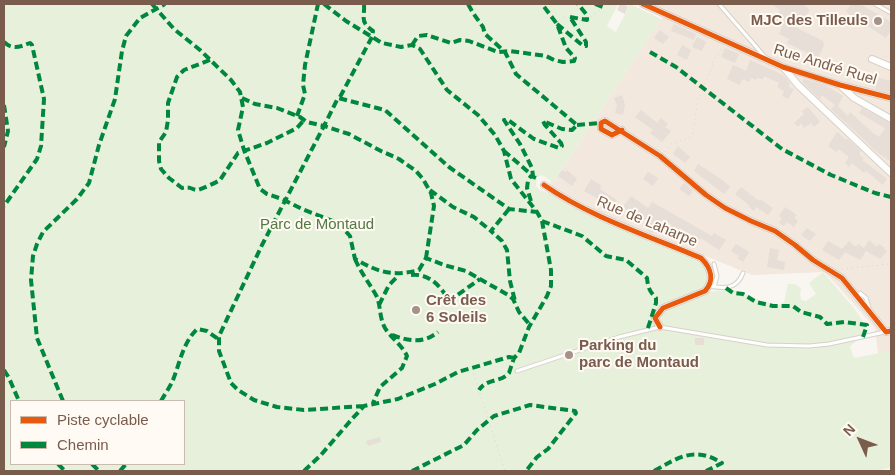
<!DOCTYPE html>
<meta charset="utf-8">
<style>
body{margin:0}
#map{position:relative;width:895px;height:475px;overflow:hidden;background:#f9f5f0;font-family:Helvetica,sans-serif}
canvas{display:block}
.frame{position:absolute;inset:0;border:5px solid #7a5c4d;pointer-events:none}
.legend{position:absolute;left:10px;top:400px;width:175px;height:65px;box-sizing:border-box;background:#fffaf3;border:1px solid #cabbb1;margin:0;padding:6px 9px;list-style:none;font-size:15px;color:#7a5c4d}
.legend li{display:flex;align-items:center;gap:10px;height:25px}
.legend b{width:25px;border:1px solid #cabbb1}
.north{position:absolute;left:835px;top:415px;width:50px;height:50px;-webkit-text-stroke:4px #fffaf3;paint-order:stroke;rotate:313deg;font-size:14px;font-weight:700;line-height:20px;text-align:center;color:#7a5c4d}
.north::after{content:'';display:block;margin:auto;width:18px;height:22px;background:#7a5c4d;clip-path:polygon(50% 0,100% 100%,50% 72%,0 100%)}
</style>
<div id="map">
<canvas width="895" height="475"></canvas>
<div class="frame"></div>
<ul class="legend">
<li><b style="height:6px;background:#e8590c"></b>Piste cyclable</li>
<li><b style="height:6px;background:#00873e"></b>Chemin</li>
</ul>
<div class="north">N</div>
</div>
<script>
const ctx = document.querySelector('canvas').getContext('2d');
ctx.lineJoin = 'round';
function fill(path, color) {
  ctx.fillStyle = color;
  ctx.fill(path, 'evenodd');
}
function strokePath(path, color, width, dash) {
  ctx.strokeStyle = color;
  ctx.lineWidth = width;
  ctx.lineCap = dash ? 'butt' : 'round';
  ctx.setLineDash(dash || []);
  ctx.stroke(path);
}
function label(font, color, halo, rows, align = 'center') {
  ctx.font = font + ' Helvetica,sans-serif';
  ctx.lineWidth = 4;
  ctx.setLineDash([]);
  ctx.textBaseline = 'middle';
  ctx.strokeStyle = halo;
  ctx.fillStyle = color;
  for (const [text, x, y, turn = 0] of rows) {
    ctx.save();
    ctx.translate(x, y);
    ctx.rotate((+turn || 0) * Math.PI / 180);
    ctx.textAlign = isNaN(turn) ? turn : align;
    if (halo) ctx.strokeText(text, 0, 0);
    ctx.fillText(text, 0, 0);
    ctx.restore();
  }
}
fill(new Path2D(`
 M651,4H891V351L878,354L875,328L837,285L824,272L752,275L597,212L551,186L661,19L668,12Z`), '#f2e8de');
fill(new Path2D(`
 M4,4H618L607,26L616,32L630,4L661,19L551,186L550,180L542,175L537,177L536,186L540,190L559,197L596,218L695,258L706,268L708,292L732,289L761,301L779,305L784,302L788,284H795L801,288L800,294L801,300L806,301L816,294L809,283L823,272L853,307L866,326L864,333L850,347L854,358L891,351V467L879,471H4ZM11,401H184V464H11Z`), '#e7f0db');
fill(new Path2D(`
 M620,4L628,6L625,14L617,10Z
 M772,4H803L810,10L805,16H803L789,24L823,41L824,45L818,58L787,43L789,39L779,34L782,27L774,24L780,10Z
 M851,4H860L891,22V30L886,38L846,12Z
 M674,24L696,34L694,40L671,31Z
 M660,30L669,37L663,44L654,38Z
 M697,37L706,42L702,51L692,47Z
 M682,45L691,50L687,60L677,55Z
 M725,48L739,54L735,63L721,57Z
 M750,60L781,74L787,79L790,84L789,87L794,89L788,99L782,96L784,91L777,87L779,83L764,76L763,79L757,78L756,80L751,78L749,82L742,79L740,85L727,79L733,65L746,71Z
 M879,78L891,81V93L875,89Z
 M804,79L825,85L843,96L838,106L848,116L850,112L874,134L879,137L885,128L859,113L862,108L891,124V162L877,152L831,109L835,105L822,95L820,99L802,82Z
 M622,95L625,105L623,115L615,113L617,105L614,98Z
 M808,107L820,122L814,127L811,123L804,128L801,123L798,127L794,123L804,114L802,111Z
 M641,110L657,123L661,118L668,124L665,127L671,131L662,142L650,133L653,130L635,117Z
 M837,132L846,140L847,138L861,151L859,154L864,159L862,160L887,179L883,185L866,171L864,173L852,163L849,167L845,163L849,157L839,149L836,152L828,146Z
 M678,146L690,157L685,163L673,154Z
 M698,164L724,181L730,187L724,194L694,171Z
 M562,170L566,172L567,170L577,179L572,186L558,176Z
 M648,172L658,178L653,186L643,179Z
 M591,179L602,186L600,189L617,200L613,207L584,191Z
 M684,183L693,191L689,196L679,189Z
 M741,187L759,201L760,199L773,208L768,215L756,207L754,211L749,207L750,206L735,194Z
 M631,196L648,208L652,202L712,236L714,233L726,240L719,250L701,238L699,240L680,228L677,232L670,228L672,225L663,219L653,233L647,231L650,222L642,218L644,216L635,209L632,214L623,207Z
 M785,207L797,215L794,218L798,221L794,227L787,222L784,226L779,223L782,218L779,216Z
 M807,228L816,234L810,241L801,235Z
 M869,240L877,247L879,244L885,248L884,249L887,251L880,259L866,251L860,260L845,252L839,260L822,250L828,241L842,249L849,241L856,247L858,244L864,248Z
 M736,244L749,252L743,262L737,258L739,256L731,251Z
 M770,248L779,250L777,260L785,262L784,270L767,267Z
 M695,338H704V345H695Z
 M380,437L381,442L368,446L366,441Z`), '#e6ded7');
const lane = new Path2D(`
 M719,4L765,57
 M875,4L891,13
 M714,264L717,276L714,287
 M709,286C725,289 737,289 743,273
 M859,297L860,293L866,298L869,308
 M517,371L619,337L660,327L767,345L809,346L829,344L885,332`);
const street = new Path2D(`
 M643,4L783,67L840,85L891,98
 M872,59L891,67
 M784,68L798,85L891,173
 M841,86L854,98L891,119
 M622,130L612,135L601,129V123L605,121L660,156L706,195L725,208L751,221L775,231L795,245L813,260L842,278L886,332L891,331
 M544,185C590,217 649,236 701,258C711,268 715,280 705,291L663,308L655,318L660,327`);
strokePath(lane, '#d7d1cb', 5);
strokePath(street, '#d7d1cb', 8);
strokePath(new Path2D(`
 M587,20L603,7
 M557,24L561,18L570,17
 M886,57L891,54
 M704,84L713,66L711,65L722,48L720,47
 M873,87L880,70
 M4,121L7,122
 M665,152L672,143L692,137L698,98L702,93
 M842,269L891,264
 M472,369L505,471`), '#dcd5d0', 1, [1, 4]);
strokePath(lane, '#fefefd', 3);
strokePath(street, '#fefefd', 6);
strokePath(new Path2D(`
 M152,4L174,29L200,50L231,80L240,92L243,107L238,130L244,150L260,189L267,194L282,199L302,209L338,223L350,236L355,259C378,272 392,277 419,270L426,258L444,265L466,271L508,295L513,299L519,312L530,325
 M324,4L346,21L382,43L401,47L412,45L420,49L447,90L478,115L495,135L504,151L511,179L537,212L542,221L551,270V286L547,296L529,327L519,353L514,358L509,373C500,383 487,378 479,390
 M468,4L473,13L483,27L485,34L505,52L516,74L577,125L572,130L562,129L543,121L545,125L561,143L562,146L559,148L534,139L508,120H504L520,144L532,168L533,176L504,151
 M595,4L603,7L602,4
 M570,17L587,20V15L578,4
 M557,24L582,45L586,46V42L570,17
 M4,42C12,50 20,47 30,43L32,45L44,99L41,146L37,159L4,206
 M412,45L418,36L427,35L451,43L460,40L469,41L498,52L510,51L546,56L554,60L563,62L574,61L575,58L566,48L557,24L542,4
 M650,52L676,67L782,149L831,175L875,193L891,197
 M210,60L184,70L177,77L168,103V120L166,132L159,142V161L161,169L169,178L182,188C191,186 192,190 198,190C202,189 217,182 220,180L238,153L267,143L297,128L304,120
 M340,97L372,37L373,31C359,21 365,18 364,4
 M242,98L255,104L277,108L300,117L307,122L324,126L338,98L385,110L449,167L509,209L537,212
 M4,105L8,131L4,147
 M297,116L305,94L303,85L305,65L318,4
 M577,125L601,123
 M430,190L453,207L474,217L491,231
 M531,201L527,188L528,180L531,176L536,178
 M509,209L491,231L502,241L507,250L510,281L515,301
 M542,221L582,236L606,256L626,260L647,278C648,287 649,291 656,298V303L647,331
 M355,259C361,273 370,284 377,297C381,307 379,317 385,328C391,338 402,345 407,356L402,368L380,387L373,403
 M411,275C429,273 441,286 449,301L480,279
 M726,288L733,293L743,294L756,302L773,306H793L801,312L820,317L827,324L844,322L867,325L863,337
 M379,305L389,285L398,276
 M392,335C409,341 423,344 438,332
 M4,370L9,378L19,401
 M63,401L37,338L31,280L33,256L37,244L43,232L77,199L89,183L99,145L115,99L122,51L126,36L140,18L165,4
 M161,401C165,394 170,387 173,380C180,362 183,343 197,329L207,331L218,339
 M364,406L304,410L277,407L254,400L238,390L231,383L219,351V336L262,245L324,126L349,134L381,151L399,159L416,171L423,179L431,193L434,206L426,258
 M58,464L65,471
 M92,464L99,471
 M120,471L126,464
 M304,471L320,456L352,419L364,406L398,399L435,384L458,372L509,357L514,358
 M412,471L464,445L477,430L494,416L530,405L575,411L576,413L548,449L537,457L526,471
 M654,471C679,457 695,446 722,463L706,471`), '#00873e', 4, [8, 4]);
strokePath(new Path2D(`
 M643,4L783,67L840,85L891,98
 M622,130L612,135L601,129V123L605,121L660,156L706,195L725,208L751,221L775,231L795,245L813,260L842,278L886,332L891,331
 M544,185C590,217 649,236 701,258C711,268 715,280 705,291L663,308L655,318L660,327`), '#e8590c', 5);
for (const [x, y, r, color] of [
 [878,21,5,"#a69286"],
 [416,310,5,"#a69286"],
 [569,355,5,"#a69286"]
]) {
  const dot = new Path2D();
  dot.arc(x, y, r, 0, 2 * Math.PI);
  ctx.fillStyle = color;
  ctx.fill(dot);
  strokePath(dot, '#fffaf3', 2);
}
label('bold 15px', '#7a5c4d', '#fffaf3', [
 ["MJC des Tilleuls",868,21,"right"],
 ["Crêt des",426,301],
 ["6 Soleils",426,318],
 ["Parking du",579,346],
 ["parc de Montaud",579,363]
], 'left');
label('15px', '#7a5c4d', '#fffaf3', [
 ["Rue André Ruel",825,65,17],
 ["Rue de Laharpe",647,222,23]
]);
label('15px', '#537a41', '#fffaf3', [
 ["Parc de Montaud",317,225]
]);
</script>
